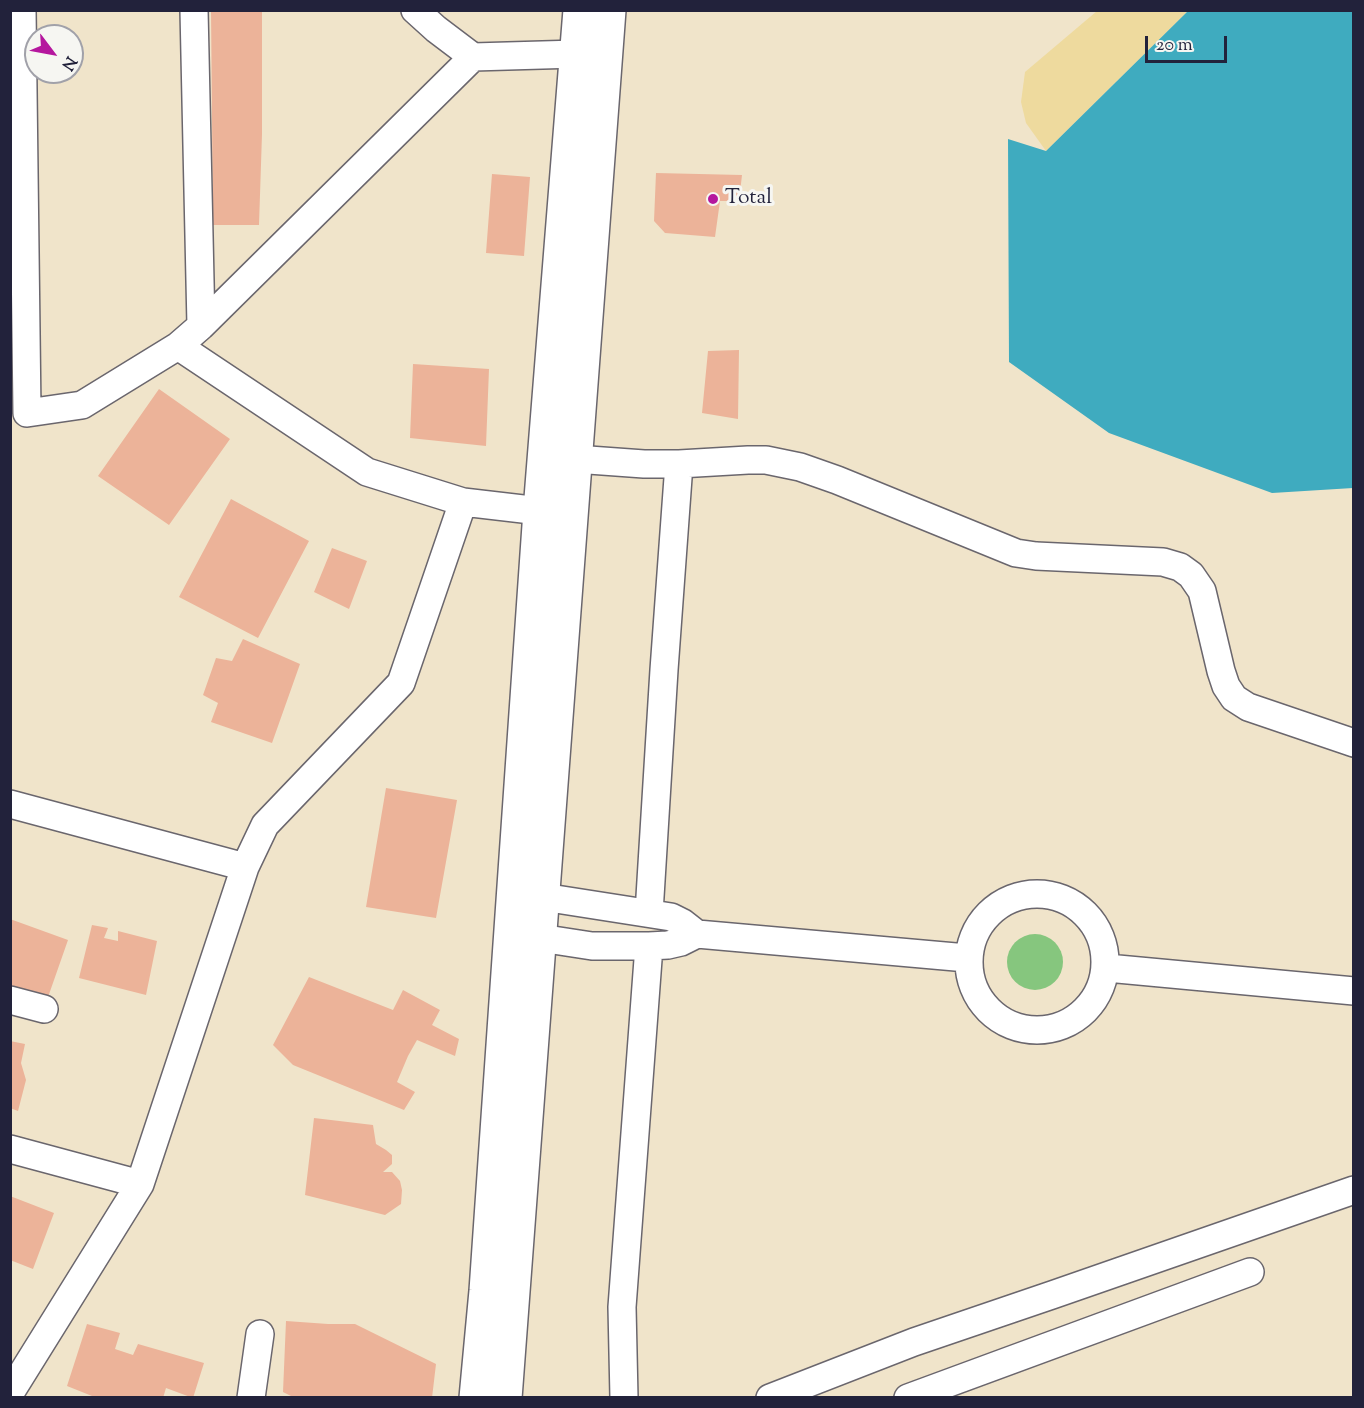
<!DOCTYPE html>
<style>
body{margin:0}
#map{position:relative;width:1364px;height:1408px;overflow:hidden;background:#f0e4ca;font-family:"Sorts Mill Goudy",serif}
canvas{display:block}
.frame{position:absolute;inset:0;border:12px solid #22223b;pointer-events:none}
.north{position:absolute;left:24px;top:24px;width:60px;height:60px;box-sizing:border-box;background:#f6f6f2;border:2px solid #a1a1a9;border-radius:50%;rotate:122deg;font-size:16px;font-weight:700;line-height:24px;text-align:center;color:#22223b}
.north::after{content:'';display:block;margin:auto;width:21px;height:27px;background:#b5179e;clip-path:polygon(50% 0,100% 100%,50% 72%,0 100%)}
.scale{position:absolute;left:1145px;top:36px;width:82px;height:27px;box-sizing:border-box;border:3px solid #22223b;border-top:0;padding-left:8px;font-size:18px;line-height:21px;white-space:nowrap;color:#22223b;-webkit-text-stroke:4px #f6f6f2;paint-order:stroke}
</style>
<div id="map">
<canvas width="1364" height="1408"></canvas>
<div class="frame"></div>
<div class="north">N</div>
<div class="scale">20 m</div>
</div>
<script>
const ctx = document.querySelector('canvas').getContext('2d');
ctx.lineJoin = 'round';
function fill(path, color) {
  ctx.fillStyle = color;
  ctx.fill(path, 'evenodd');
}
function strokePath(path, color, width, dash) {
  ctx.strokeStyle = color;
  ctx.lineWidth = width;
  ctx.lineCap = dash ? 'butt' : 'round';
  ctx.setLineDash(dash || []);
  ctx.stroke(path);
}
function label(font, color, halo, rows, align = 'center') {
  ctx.font = font + ' "Sorts Mill Goudy",serif';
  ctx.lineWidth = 6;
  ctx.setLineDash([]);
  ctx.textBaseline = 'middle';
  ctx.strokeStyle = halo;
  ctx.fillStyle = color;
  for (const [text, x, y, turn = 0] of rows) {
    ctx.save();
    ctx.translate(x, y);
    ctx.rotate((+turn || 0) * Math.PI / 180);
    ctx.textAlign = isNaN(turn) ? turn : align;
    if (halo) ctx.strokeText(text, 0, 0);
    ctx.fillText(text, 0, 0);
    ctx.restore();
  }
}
fill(new Path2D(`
 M1007 962a28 28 0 1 1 56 0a28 28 0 1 1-56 0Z`), '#86c67e');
fill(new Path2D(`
 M1097,11H1188L1046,151L1026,123L1021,102L1025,72Z`), '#eeda9e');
fill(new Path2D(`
 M1188,11H1353V488L1272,493L1109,433L1009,362L1008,139L1046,151Z`), '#3fabbf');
fill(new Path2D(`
 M211,10H262V134L259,225H213Z
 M656,173L742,175L739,201H720L715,237L665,233L654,221Z
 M492,174L530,177L524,256L486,253Z
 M739,350L738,419L702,413L708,351Z
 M413,364L489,369L486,446L410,438Z
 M159,389L230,439L169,525L98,476Z
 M231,499L309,541L258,638L179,597Z
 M332,548L367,561L349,609L314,592Z
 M243,639L300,664L272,743L211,722L218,703L203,695L216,658L232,661Z
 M386,788L457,800L436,918L366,907Z
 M10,919L68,940L47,1000L10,987Z
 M92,925L108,928L104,938L118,941V931L157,941L146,995L79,978Z
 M309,977L393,1010L403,990L440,1010L432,1025L459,1039L455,1056L417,1040L408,1056L397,1082L415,1092L404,1110L293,1065L273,1045Z
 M10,1041L25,1044L21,1063L26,1080L18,1111L10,1108Z
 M314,1118L373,1125L376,1144L386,1150L392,1155V1164L383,1172H392L400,1181L402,1190L401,1204L385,1215L305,1195Z
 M10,1196L54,1213L33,1269L10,1260Z
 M286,1321L328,1324H355L436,1364L432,1398H295L283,1392Z
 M87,1324L120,1333L115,1349L133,1355L138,1344L204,1363L193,1398L166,1388L163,1398H97L67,1386Z`), '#ecb399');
const minor = new Path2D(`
 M22,10L27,413L82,405L178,346L201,326L473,57
 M194,10L201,326
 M415,10L436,29L473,57L577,54
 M178,346L367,472L463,502L540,511
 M575,459L644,464H679
 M10,804L245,867
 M969 962a68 68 0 1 1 136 0a68 68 0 1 1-136 0Z
 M543,897L671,917L683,923L697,934
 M649,913L664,670L679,464L748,460H766L800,467L837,480L1016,553L1036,556L1163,562L1180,567L1191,575L1202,591L1221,671L1226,686L1234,698L1248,707L1354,743
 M540,938L592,946H649L668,945L681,942L697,934L967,958
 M1107,968L1354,991
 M10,1000L44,1009
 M10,1149L140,1184
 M10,1393L140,1184L245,867L265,825L401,683L463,502
 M251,1398L260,1334
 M624,1398L622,1307L649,946
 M770,1398L914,1342L1052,1295L1354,1190
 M908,1398L1250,1272`);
const trunk = new Path2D(`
 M476,1398L486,1291L540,511L580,10
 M505,1398L609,10`);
strokePath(minor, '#6a666d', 30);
strokePath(trunk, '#6a666d', 36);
strokePath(minor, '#fff', 27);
strokePath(trunk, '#fff', 33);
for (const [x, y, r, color] of [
 [713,199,6,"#b5179e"]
]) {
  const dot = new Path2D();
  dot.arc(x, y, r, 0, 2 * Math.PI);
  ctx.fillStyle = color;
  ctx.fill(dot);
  strokePath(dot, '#f6f6f2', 2);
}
label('21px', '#22223b', '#f6f6f2', [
 ["Total",725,199]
], 'left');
</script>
